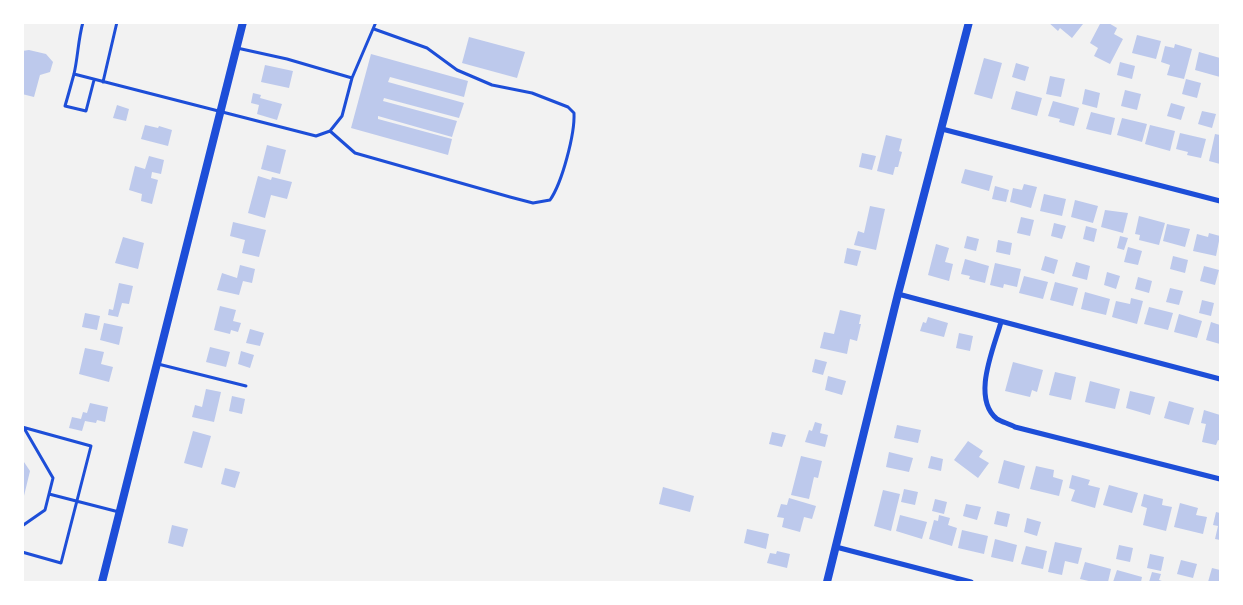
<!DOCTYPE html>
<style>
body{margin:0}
#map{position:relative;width:1243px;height:605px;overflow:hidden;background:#f2f2f2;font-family:"Golos Text",sans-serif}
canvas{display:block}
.frame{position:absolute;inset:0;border:24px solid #fff;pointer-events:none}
</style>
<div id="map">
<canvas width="1243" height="605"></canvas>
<div class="frame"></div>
</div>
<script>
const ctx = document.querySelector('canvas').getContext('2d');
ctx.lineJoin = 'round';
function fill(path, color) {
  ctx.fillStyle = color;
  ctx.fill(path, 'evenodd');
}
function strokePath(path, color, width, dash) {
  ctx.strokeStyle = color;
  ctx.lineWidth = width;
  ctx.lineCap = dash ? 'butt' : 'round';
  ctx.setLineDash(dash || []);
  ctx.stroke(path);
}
fill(new Path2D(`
 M1048,22H1081L1083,24L1072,38L1060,28L1058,31Z
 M1101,22H1107L1117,28L1114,34L1123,39L1110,64L1094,56L1098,48L1090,43Z
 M1137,35L1161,41L1156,59L1132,53Z
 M469,37L525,52L517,78L462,63Z
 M1175,44L1192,49L1184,79L1167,75L1170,65L1161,62L1165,46L1174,48Z
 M29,50L46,54L53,62L50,72L40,75L34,97L22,94V51Z
 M1199,52L1220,58V77L1195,70Z
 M371,54L468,81L464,97L390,77L388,82L464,103L459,118L384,98L383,101L457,121L452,137L378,116V119L452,139L448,155L351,128Z
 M984,58L1002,63L992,99L974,94Z
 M1120,62L1135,66L1132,79L1117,75Z
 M1016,63L1029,67L1025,81L1012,77Z
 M265,65L293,71L289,88L261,82Z
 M1050,76L1065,79L1061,97L1046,94Z
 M1186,79L1201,83L1197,98L1182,94Z
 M1085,89L1100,93L1097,108L1082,104Z
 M1125,90L1141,94L1137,110L1121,106Z
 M1016,91L1042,98L1037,116L1011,109Z
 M253,93L261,95L260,98L282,104L277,120L257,114L259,105L251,103Z
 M1053,101L1079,108L1074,126L1059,122L1060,119L1048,116Z
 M1171,103L1185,107L1181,120L1167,116Z
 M117,105L129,109L126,121L113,118Z
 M1202,111L1216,114L1212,128L1198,124Z
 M1091,112L1115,118L1111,135L1086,129Z
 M1122,118L1147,124L1142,142L1117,135Z
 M145,125L158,128L159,126L172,130L168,146L141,139Z
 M1150,125L1175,131L1170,151L1145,144Z
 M1180,133L1206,139L1201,158L1187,155L1188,152L1176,149Z
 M1215,134L1220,135V164L1209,161Z
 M886,135L902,139L899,151L902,152L898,167H895L893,175L877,171Z
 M267,145L286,150L280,174L261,169Z
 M862,153L876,156L872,170L859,167Z
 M149,156L164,160L161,174L152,172L151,178L158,180L152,204L141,201L142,194L129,190L135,166L145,169Z
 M965,169L993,176L989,191L961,183Z
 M258,176L271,180L272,177L292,182L287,199L271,195L265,218L248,213Z
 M1024,184L1037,187L1031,208L1010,202L1013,188L1022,190Z
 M995,186L1009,190L1006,202L992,199Z
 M1044,194L1066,199L1062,216L1040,211Z
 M1075,200L1098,206L1093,223L1071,217Z
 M870,206L885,209L876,250L854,245L858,231L864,233Z
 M1105,210L1128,213L1123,233L1101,227Z
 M1139,216L1165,223L1159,245L1139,240L1140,235L1135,234Z
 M1021,217L1034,220L1030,236L1017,233Z
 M233,222L266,230L259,257L242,253L245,240L230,236Z
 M1054,223L1066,226L1062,239L1051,236Z
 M1167,224L1190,229L1185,247L1163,241Z
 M1086,226L1097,229L1094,242L1083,239Z
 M1209,233L1220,236L1216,256L1193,251L1197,234L1208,237Z
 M967,236L979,239L976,251L964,248Z
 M1120,236L1128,238L1124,250L1117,248Z
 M123,237L144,243L138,269L115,263Z
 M998,240L1012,243L1010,255L996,252Z
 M936,244L949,248L945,262L953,264L949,281L928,275Z
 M1128,247L1142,251L1138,265L1124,262Z
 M847,248L861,251L857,266L844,263Z
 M1045,256L1058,260L1054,274L1041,270Z
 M1173,256L1188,260L1185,273L1170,269Z
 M965,259L989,266L985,283L969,279L970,276L961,274Z
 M1076,262L1090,266L1087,280L1072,276Z
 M995,263L1021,269L1017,287L1004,284L1003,288L990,285Z
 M240,265L255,269L252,283L243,281L239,295L217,290L222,273L237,278Z
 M1204,266L1219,270L1215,285L1200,281Z
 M1107,272L1120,276L1116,289L1104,285Z
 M1024,276L1048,282L1043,299L1019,293Z
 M1138,277L1152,281L1149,293L1135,289Z
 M1055,282L1078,288L1073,306L1050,300Z
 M119,283L133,286L129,304L122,303L118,317L108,315L109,309L113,310Z
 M1170,288L1183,291L1179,305L1166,302Z
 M1085,292L1110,299L1106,315L1081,309Z
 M1131,298L1143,301L1137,324L1112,317L1116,301L1130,304Z
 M1202,300L1214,303L1211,316L1199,313Z
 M220,306L236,310L233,321L241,323L238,332L231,330L230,334L214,330Z
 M1149,307L1173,313L1168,330L1144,324Z
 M840,310L861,315L859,324H861L857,341L850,339L847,354L820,348L824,332L834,334Z
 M85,313L100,316L97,330L82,327Z
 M1179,314L1202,321L1197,338L1174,332Z
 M928,317L948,323L944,337L920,331L923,322L926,323Z
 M1211,322L1220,325V344L1206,340Z
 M104,323L123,327L119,345L100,340Z
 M250,329L264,333L260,346L246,343Z
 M959,333L973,336L970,351L956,348Z
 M210,347L230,352L226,367L206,362Z
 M85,348L104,352L101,364L113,367L109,382L79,374Z
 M241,351L254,355L250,368L238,364Z
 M815,359L827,362L823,375L812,372Z
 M1013,362L1043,370L1037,392L1032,390L1030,397L1005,391Z
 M1055,372L1076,377L1071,400L1049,395Z
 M828,376L846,381L842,395L825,390Z
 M1090,381L1120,389L1115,409L1085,402Z
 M206,389L221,392L214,422L192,417L195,405L202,407Z
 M1130,391L1155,397L1150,415L1126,408Z
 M232,396L245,399L242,414L229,411Z
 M1169,401L1194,408L1189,425L1164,418Z
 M90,403L108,407L105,422L97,420L96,423L85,421L82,431L69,428L72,417L81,419L83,412L87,413Z
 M1204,410L1220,415V441L1218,440L1216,445L1202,442L1206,424L1201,423Z
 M815,422L822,424L820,433L828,435L825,447L805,442L809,430L812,431Z
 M897,425L921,430L918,443L894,438Z
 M193,431L211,436L202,468L184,463Z
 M772,432L786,435L782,447L769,444Z
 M968,441L983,451L979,457L989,463L978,478L954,460Z
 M889,452L913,458L909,472L886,467Z
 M801,456L822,461L818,478L814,477L809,499L791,495Z
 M931,456L943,459L941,471L928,468Z
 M22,459L30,471L23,500H22Z
 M1004,460L1025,466L1019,489L998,483Z
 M1036,466L1054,470L1053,477L1063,480L1059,496L1030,489Z
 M225,468L240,472L235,488L221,484Z
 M1072,475L1090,480L1088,485L1100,488L1095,508L1071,501L1075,490L1069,488Z
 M1109,485L1138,493L1132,513L1103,505Z
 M663,487L694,496L690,512L659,504Z
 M904,489L918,492L915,505L901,502Z
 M883,490L900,494L891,531L874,526Z
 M1144,494L1163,499L1162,505L1172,507L1166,531L1143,525L1147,508L1141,506Z
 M789,498L816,506L812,519L804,517L800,532L782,527L784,518L777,517L781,504L787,505Z
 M935,499L947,502L944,514L932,511Z
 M1180,503L1198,508L1196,515L1207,517L1203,534L1174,527Z
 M966,504L981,507L977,520L963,516Z
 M997,511L1010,514L1007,527L994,524Z
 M1216,512L1220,513V540L1215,539L1218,526L1213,525Z
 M900,515L927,522L922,539L896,531Z
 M939,515L950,518L948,525L957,528L952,546L929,539L934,520L938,521Z
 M1027,518L1041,522L1037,536L1024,532Z
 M172,525L188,529L183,547L168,543Z
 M747,529L769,534L766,549L744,543Z
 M962,530L988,536L984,554L958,548Z
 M995,539L1017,545L1013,562L991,557Z
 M1055,542L1082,548L1078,564L1065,561L1062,575L1048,572Z
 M1119,545L1133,548L1130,562L1116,559Z
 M1026,546L1047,551L1043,569L1021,564Z
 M777,551L790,554L787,568L767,563L770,553L776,554Z
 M1150,554L1164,557L1161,571L1147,568Z
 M1181,560L1197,564L1193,578L1177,574Z
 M1085,562L1111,569L1108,582H1093L1080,579Z
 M1212,568L1220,570V582H1208Z
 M1117,570L1142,577L1141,582H1113Z
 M1152,572L1161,574L1159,580L1165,582H1149Z`), '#bdc9ec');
strokePath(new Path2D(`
 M83,22C78,40 78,57 74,74C71,85 68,96 65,106L86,111L94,80
 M74,74L316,136L330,131L342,116L352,78L287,59L237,48
 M352,78L376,22
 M103,82L117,22
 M330,131L355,153L510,197L533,203L550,200C562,183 575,134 574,113L568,107L532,93L492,85L457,70L427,48L374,29
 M158,364L246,386
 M22,427L91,446L61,563L22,552
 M49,494L119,512
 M22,526L45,510L53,478L24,428`), '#1d4ed8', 3);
strokePath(new Path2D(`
 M942,129L1220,201
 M898,294L1220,379
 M1001,322C994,348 971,398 997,419C1002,422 1010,424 1015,427L1220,479
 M836,547L971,582`), '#1d4ed8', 5);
strokePath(new Path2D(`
 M102,582L243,22
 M827,582L898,294L969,22`), '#1d4ed8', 8);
</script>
